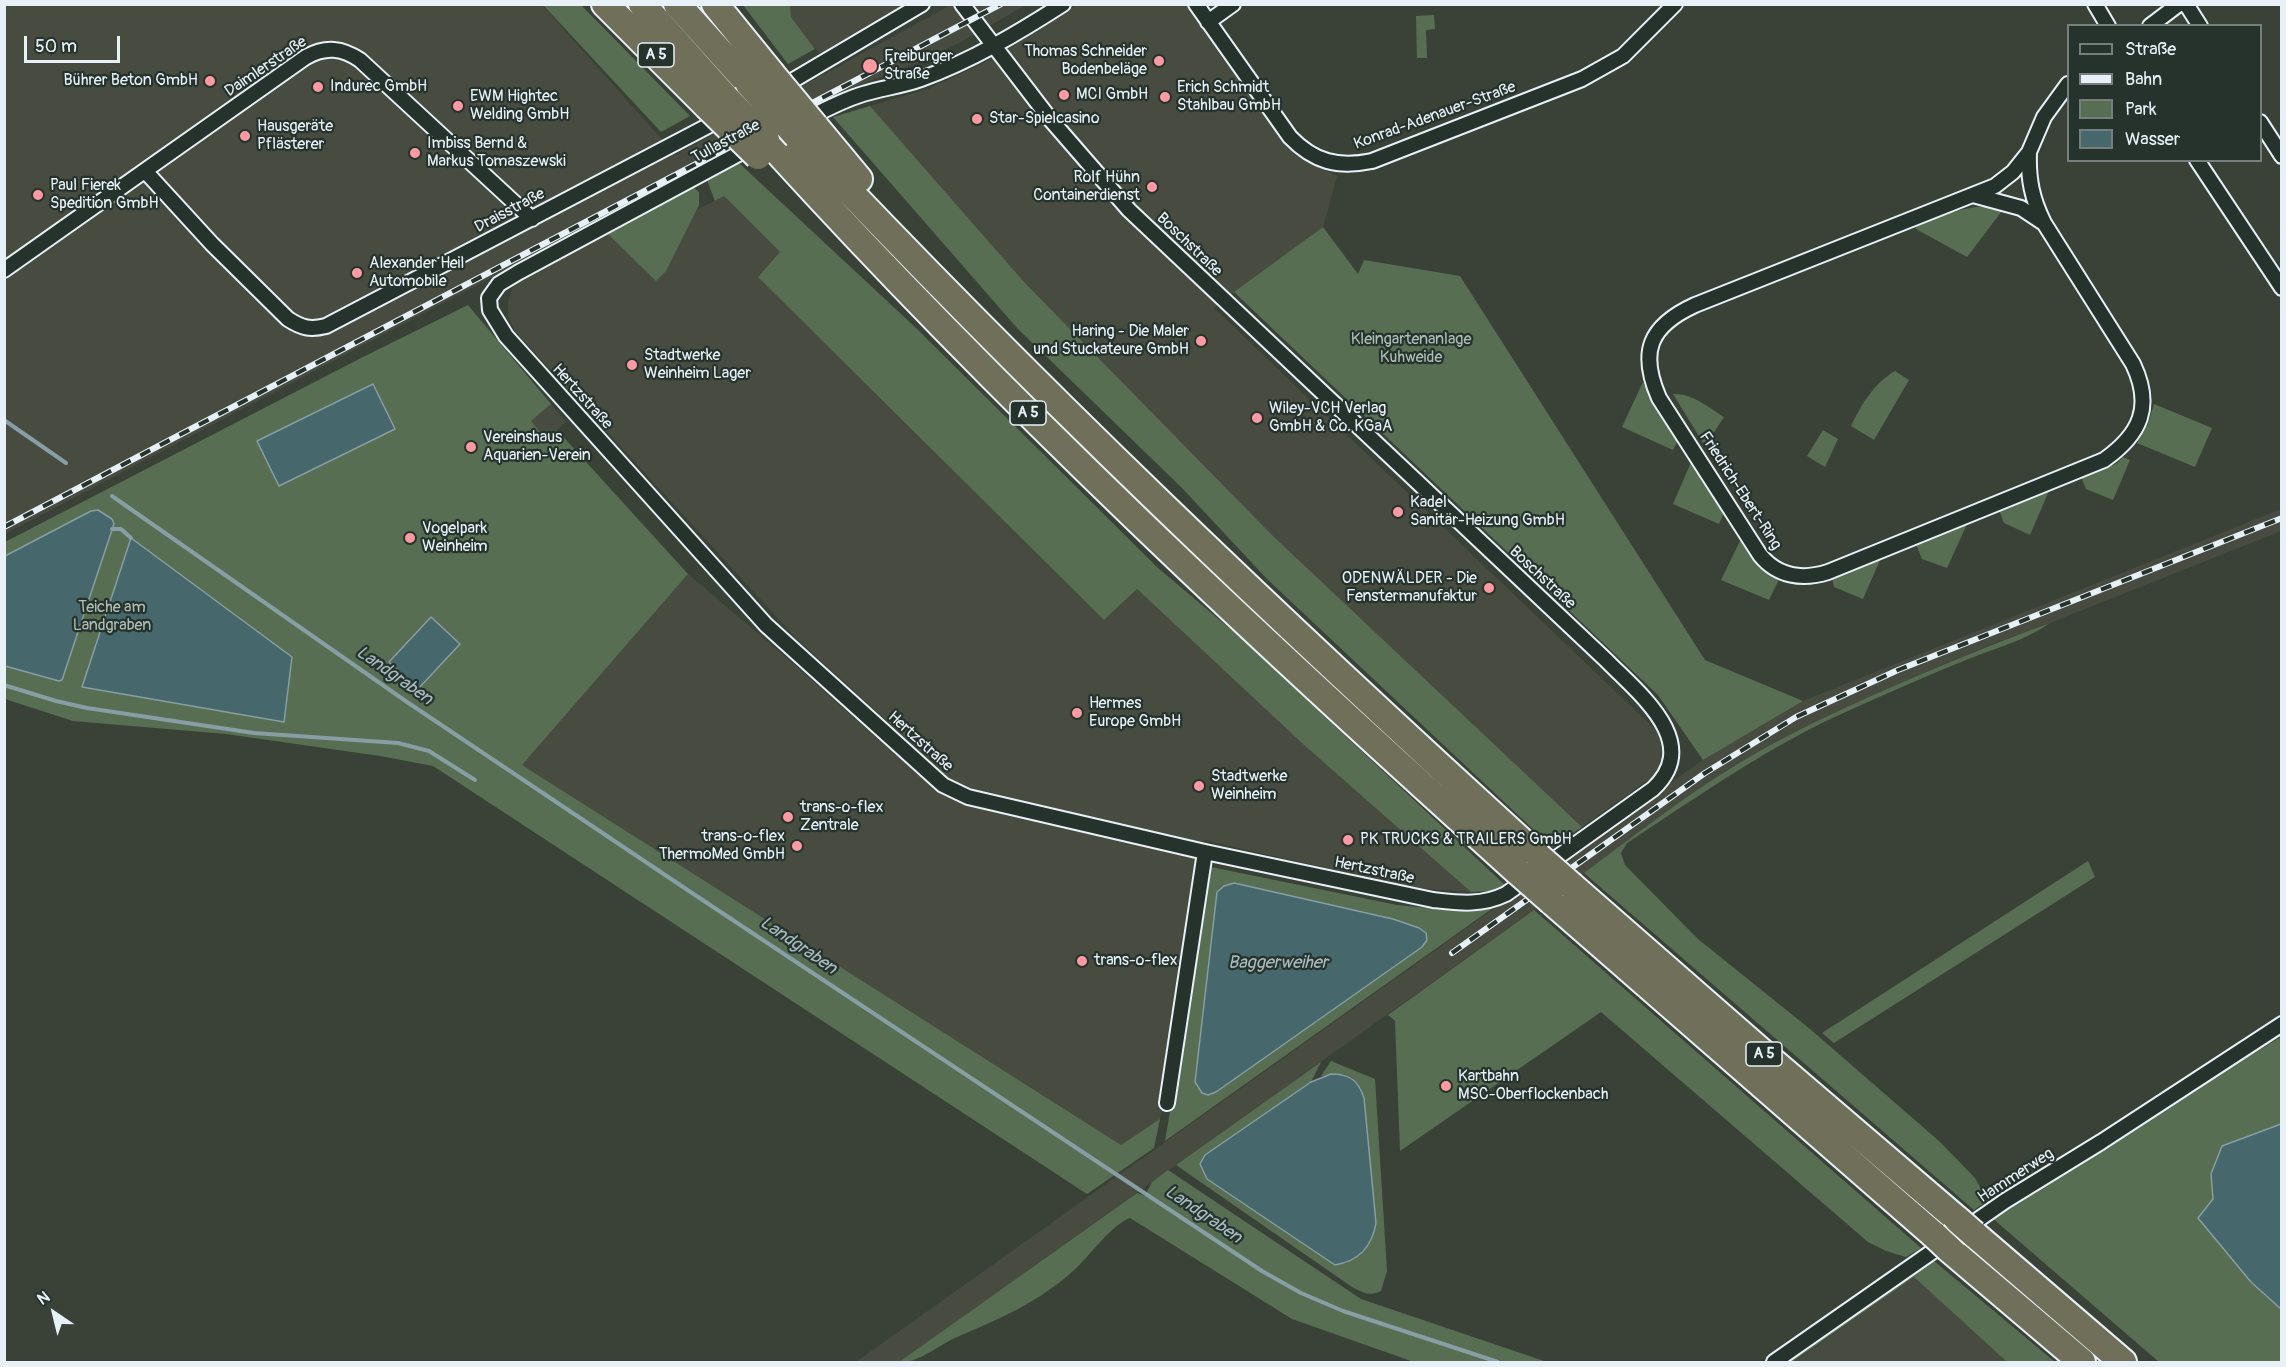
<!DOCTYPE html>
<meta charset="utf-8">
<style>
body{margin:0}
#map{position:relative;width:2286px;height:1367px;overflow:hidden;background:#3a4238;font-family:Pangolin,sans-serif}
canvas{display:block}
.frame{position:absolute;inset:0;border:6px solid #e8f1f8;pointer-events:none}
.legend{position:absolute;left:2067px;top:24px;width:195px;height:138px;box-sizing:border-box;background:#26332d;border:2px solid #747f7e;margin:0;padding:8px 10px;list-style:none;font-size:18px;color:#e8f1f8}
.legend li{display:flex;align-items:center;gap:12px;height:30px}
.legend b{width:30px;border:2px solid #747f7e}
.north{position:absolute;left:24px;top:1283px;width:60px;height:60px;-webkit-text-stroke:4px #26332d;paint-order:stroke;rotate:325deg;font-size:16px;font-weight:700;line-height:24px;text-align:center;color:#e8f1f8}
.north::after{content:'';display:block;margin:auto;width:21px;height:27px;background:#e8f1f8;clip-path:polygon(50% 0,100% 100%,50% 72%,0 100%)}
.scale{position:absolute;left:24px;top:36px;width:96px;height:27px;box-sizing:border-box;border:3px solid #e8f1f8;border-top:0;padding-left:8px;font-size:18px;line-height:21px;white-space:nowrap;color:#e8f1f8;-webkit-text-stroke:4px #26332d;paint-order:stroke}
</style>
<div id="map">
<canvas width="2286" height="1367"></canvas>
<div class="frame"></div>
<ul class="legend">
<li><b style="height:8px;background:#26332d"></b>Straße</li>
<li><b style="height:8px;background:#e8f1f8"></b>Bahn</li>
<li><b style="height:16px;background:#576e53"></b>Park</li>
<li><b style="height:16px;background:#46676c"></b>Wasser</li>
</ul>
<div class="north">N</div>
<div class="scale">50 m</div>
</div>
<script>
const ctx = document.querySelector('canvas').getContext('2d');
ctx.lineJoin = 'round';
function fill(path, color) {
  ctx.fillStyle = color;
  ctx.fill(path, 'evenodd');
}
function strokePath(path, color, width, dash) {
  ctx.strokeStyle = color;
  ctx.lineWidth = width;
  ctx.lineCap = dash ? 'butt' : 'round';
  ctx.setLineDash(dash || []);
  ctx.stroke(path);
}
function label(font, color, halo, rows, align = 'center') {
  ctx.font = font + ' Pangolin,sans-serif';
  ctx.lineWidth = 4.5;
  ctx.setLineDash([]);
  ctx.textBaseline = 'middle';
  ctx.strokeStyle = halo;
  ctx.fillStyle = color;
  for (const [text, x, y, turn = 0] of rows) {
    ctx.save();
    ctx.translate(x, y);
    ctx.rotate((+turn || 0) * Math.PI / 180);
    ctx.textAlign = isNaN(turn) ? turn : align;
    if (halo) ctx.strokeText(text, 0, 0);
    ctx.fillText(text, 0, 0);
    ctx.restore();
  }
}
fill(new Path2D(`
 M5,5H542L676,155L951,5H1026L955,45L922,61L847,90L5,534Z
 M790,5H909L822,57L791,17Z
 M1076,5H1189L1295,148L1308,162L1337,176L1323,227L1214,308L1661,735L1663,755L1656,774L1582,827L1273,536L1025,283L870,106L928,89L992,59Z
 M682,193L693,212L724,196L781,253L758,276L1104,620L1137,589L1304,745L1471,892L1414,888L1204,840L1160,1119L1121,1145L522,765L688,574L795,665L919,776L937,767L795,637L515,331L508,316V302L512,289L520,282Z
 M551,404L566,422L546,439L531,421Z
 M2281,509V531L2050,623L1997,642L1904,682L1830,715L1735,765L1686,798L1534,910L899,1362H856L1703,760L1803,701Z
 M1914,1277L2007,1362H1794Z`), '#484c40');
fill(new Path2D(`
 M543,5H581L690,116L661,132Z
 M743,5H790L791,17L815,49L788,64Z
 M1434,15L1435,29L1426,30L1427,58H1417L1416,16Z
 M870,106L1025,283L1273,536L1582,827L1552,847L1267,579L1182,488L1017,328L833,117Z
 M739,163L916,328L1158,568L1234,632L1506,886L1490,891L1471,892L1304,745L1137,589L1104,620L758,277L780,252L724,196L715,201L707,180Z
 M693,187L699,192V205L666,271L656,281L608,234Z
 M1986,206L2002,211L1967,257L1916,229V225C1939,216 1960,208 1986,206Z
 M1323,227L1358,274L1364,260L1460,276L1705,660L1803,701L1703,760L1658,695L1234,292Z
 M468,305L551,404L531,421L546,439L557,430L688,574L522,765L1121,1145L1160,1119L1154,1148L1087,1194L433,766L380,756L226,734L73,721L5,699V542L361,358Z
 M1895,371L1909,380L1874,440L1851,426C1862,404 1873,384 1895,371Z
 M1643,382L1678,440L1673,450L1622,427Z
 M1673,394C1692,393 1708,407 1724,417L1705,446Z
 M2154,404L2212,428L2195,467L2137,443L2148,424Z
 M1823,430L1838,439L1825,467L1807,456Z
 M2123,457L2130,460L2113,500L2086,489L2081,477L2116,464Z
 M1692,460L1724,513L1719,524L1673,504Z
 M2049,491L2030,535L2004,523L1999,510Z
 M1967,524L1947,568L1922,559L1916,544Z
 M1741,539L1754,557L1780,577L1769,600L1721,580Z
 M1881,558L1863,599L1834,587L1832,578Z
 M2050,623C2026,640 1999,647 1971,658C1931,674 1890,692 1850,710C1770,745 1699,796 1627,843L1621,853L1625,865L1698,939L1810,1029L1939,1141L1975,1178L1986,1198L1985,1202L1974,1210L1584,873C1634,836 1683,797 1736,765C1782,737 1829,715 1878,693C1935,668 1992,644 2050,623Z
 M2088,861L2095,877L1834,1043L1822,1033Z
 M1211,867L1397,905L1470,912L1493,908L1165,1141ZM1234,883L1393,919L1419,928L1197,1088L1195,1082L1217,892Z
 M1534,910L1921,1248L1906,1257L1886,1251L1868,1242L1601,1012L1400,1151L1395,1021L1388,1015Z
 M2281,1037V1124L2222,1146L2211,1174L2213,1199L2251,1282L2281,1309V1362H2159L1991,1217L2190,1091Z
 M1331,1061L1375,1079L1387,1271L1381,1291C1370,1297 1362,1292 1352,1287L1176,1165L1321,1062L1311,1082L1205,1155L1200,1164L1207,1179L1335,1265L1347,1263L1353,1078L1344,1074L1321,1076Z
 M1168,1170L1361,1299L1547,1362H1414L1292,1319L1130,1218C1112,1224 1089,1257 1073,1271C1039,1302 999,1319 957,1337C938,1345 920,1363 899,1362L1137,1193L1145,1196L1152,1182Z
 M1928,1256L2055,1362H2007L1914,1277L1792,1362H1776Z`), '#576e53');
const water = new Path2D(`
 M373,384L395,429L279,486L257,441Z
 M98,510L112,519L114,524L62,680L59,681L5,666V556L91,511Z
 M131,538L292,657L284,722L82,687Z
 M431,617L460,644L418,689L389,662Z
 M1234,883L1393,919L1419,928L1426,933L1427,940L1422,947L1216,1092L1208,1095L1202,1093L1195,1082L1217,892L1224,886Z
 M1331,1074C1350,1074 1358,1080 1364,1098L1376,1223C1372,1247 1359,1261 1335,1265L1207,1179L1200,1164L1205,1155L1311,1082Z
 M2281,1124H2282L2281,1309L2251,1282L2198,1218L2213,1199L2211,1174L2222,1146Z`);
fill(water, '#46676c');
strokePath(water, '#879ea4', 1.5);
strokePath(new Path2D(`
 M4,420L66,463
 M112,496L407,702L689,891L1262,1271L1301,1293L1343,1311L1498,1362
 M112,529H121L131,538
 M4,685L56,701L87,708L254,733L398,743L429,751L475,780`), '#879ea4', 4);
const minor = new Path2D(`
 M1196,4L1290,137C1314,162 1338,168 1372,161L1582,79L1623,56L1675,4
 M2095,4L2108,26
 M2186,4L2200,26
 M1208,22L1233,4
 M2150,26L2179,4
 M780,88L922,4
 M805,120C824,110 843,100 863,94C882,88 902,86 921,79C971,61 1018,33 1063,4
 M2260,122L2282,156
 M753,146L519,272L499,284L489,298L490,310L506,336L766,625L943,785L968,797L1205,852L1433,900C1460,903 1481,906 1506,894L1653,789C1703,742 1638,693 1606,660L1129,210L1050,119L962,4
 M2029,152C2028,179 2032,199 2044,223L2133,364C2153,406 2141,434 2104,460L1828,572C1803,580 1778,577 1760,555L1659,398C1639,352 1649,326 1695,305L1995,186L2013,172L2029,152L2044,117L2068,84
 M2197,160L2282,288
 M146,172L212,244L288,319C302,328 310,330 326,326L723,118
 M1973,195L2021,208L2042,222
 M4,270L306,57C326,46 342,48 360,60L532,219
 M1167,1103L1205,852
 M1774,1362L2005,1201L2101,1142L2282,1024`);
const motorway = new Path2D(`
 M605,4L707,106
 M642,4L725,97
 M677,4L749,84
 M715,4L771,73
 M815,126L859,179
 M797,136C1033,387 1284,625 1539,857
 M774,148C1007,404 1260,640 1518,872
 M1572,886L1763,1053L1958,1220
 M1551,901L1934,1235
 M1974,1234L2123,1362
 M1949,1249L2082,1362`);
strokePath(minor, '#e8f1f8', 18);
strokePath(motorway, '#e8f1f8', 30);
strokePath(minor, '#26332d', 14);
strokePath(motorway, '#706f59', 26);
const rail = new Path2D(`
 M4,527L1001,4
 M1452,953L1705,773L1796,717L1898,670L2282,518`);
strokePath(rail, '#e8f1f8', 6);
strokePath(rail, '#26332d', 4, [11]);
const motorwayBridge = new Path2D(`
 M771,73L815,126
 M749,84L797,136
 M725,97L766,140
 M707,106L758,156
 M1539,857L1572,886
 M1518,872L1551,901
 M1958,1220L1974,1234
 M1934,1235L1949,1249`);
strokePath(motorwayBridge, '#e8f1f8', 30, []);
strokePath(motorwayBridge, '#706f59', 26);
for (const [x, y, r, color] of [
 [1159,61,6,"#ff9aa2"],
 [870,66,8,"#ff9aa2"],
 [210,81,6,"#ff9aa2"],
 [318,87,6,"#ff9aa2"],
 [1064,95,6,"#ff9aa2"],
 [1165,97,6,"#ff9aa2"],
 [458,106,6,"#ff9aa2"],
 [977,119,6,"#ff9aa2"],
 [245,136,6,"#ff9aa2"],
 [415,153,6,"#ff9aa2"],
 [1152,187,6,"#ff9aa2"],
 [38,195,6,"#ff9aa2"],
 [357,273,6,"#ff9aa2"],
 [1201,341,6,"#ff9aa2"],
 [632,365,6,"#ff9aa2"],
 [1257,418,6,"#ff9aa2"],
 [471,447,6,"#ff9aa2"],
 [1398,512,6,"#ff9aa2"],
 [410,538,6,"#ff9aa2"],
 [1489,588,6,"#ff9aa2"],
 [1077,713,6,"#ff9aa2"],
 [1199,786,6,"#ff9aa2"],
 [788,817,6,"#ff9aa2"],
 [1348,840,6,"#ff9aa2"],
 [797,846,6,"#ff9aa2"],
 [1082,961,6,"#ff9aa2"],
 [1446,1086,6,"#ff9aa2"]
]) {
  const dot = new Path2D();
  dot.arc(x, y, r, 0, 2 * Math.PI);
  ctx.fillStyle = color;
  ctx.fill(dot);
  strokePath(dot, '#26332d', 2);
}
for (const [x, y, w] of [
 [656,55,36],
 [1028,413,36],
 [1764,1054,36]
]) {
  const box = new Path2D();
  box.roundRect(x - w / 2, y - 12, w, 24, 4.5);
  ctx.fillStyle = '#26332d';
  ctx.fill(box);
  strokePath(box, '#e8f1f8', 1.5);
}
label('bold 15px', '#e8f1f8', null, [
 ["A 5",656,55],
 ["A 5",1028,413],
 ["A 5",1764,1054]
]);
label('16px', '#e8f1f8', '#26332d', [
 ["Thomas Schneider",1147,52,"right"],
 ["Bodenbeläge",1147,70,"right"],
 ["Freiburger",884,57],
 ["Straße",884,75],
 ["Bührer Beton GmbH",198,81,"right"],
 ["Indurec GmbH",330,87],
 ["Erich Schmidt",1177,88],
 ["Stahlbau GmbH",1177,106],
 ["MCI GmbH",1076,95],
 ["EWM Hightec",470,97],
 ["Welding GmbH",470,115],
 ["Star-Spielcasino",989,119],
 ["Hausgeräte",257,127],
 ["Pflästerer",257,145],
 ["Imbiss Bernd &",427,144],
 ["Markus Tomaszewski",427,162],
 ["Rolf Hühn",1140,178,"right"],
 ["Containerdienst",1140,196,"right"],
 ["Paul Fierek",50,186],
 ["Spedition GmbH",50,204],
 ["Alexander Heil",369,264],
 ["Automobile",369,282],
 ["Haring - Die Maler",1189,332,"right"],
 ["und Stuckateure GmbH",1189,350,"right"],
 ["Stadtwerke",644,356],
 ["Weinheim Lager",644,374],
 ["Wiley-VCH Verlag",1269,409],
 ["GmbH & Co. KGaA",1269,427],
 ["Vereinshaus",483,438],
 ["Aquarien-Verein",483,456],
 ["Kadel",1410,503],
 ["Sanitär-Heizung GmbH",1410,521],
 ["Vogelpark",422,529],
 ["Weinheim",422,547],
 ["ODENWÄLDER - Die",1477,579,"right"],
 ["Fenstermanufaktur",1477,597,"right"],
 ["Hermes",1089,704],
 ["Europe GmbH",1089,722],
 ["Stadtwerke",1211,777],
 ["Weinheim",1211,795],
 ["trans-o-flex",800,808],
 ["Zentrale",800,826],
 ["trans-o-flex",785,837,"right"],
 ["ThermoMed GmbH",785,855,"right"],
 ["PK TRUCKS & TRAILERS GmbH",1360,840],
 ["trans-o-flex",1094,961],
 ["Kartbahn",1458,1077],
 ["MSC-Oberflockenbach",1458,1095]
], 'left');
label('16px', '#e8f1f8', '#26332d', [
 ["Daimlerstraße",266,67,-34],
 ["Konrad-Adenauer-Straße",1435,116,-20],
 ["Tullastraße",726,142,-28],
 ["Draisstraße",510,211,-28],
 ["Boschstraße",1189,245,44],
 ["Hertzstraße",582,397,48],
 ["Friedrich-Ebert-Ring",1740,491,57],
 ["Boschstraße",1542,578,43],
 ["Hertzstraße",920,742,42],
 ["Hertzstraße",1374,871,12],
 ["Hammerweg",2016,1176,-33]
]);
label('16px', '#aebdb6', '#26332d', [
 ["Kleingartenanlage",1411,340],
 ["Kuhweide",1411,358],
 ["Teiche am",112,608],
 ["Landgraben",112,626]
]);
label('italic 18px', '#a7bac0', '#26332d', [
 ["Landgraben",394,676,35],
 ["Landgraben",798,946,34],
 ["Baggerweiher",1278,963],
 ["Landgraben",1203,1215,34]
]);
</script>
